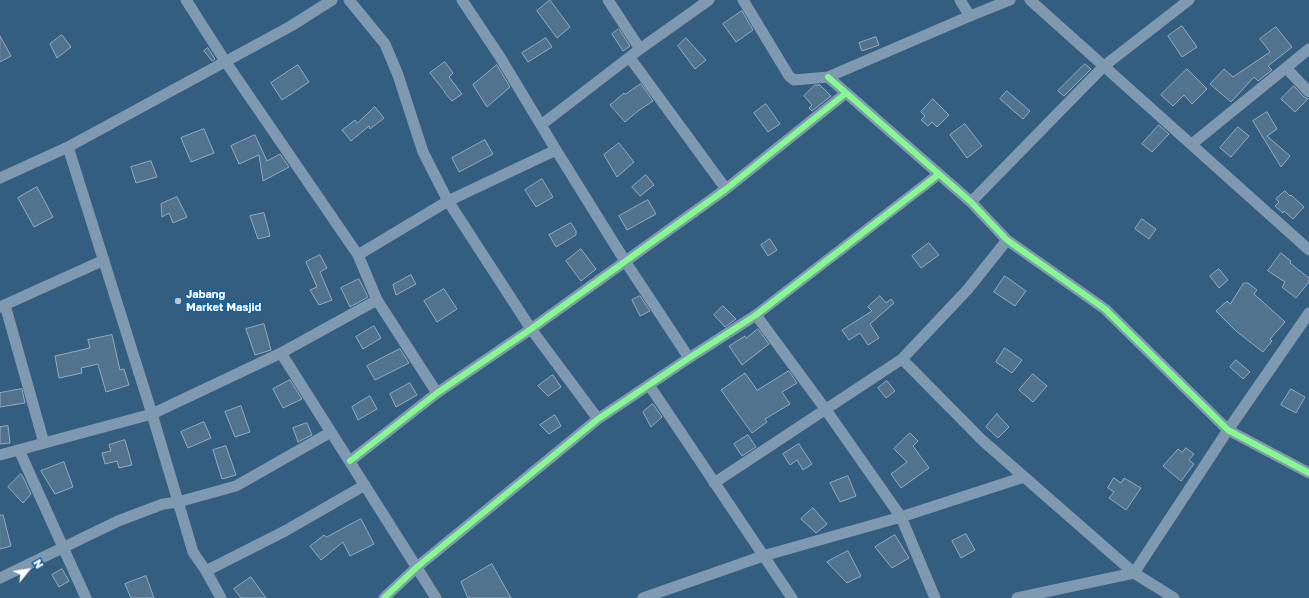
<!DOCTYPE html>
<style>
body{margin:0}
#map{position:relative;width:1309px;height:598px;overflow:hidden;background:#345e80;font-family:"Golos Text",sans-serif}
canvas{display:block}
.north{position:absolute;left:8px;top:550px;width:40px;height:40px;-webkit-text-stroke:3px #14619f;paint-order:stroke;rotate:60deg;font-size:11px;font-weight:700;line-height:16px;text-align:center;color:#fff}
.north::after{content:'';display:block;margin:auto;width:14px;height:18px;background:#fff;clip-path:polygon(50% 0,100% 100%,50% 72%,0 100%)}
</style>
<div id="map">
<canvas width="1309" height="598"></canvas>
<div class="north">N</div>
</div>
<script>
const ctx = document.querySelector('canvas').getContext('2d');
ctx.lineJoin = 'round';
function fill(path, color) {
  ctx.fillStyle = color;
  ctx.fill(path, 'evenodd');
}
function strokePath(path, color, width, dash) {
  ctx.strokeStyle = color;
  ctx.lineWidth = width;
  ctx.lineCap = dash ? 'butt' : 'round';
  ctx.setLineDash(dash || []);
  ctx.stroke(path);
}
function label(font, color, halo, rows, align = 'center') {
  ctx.font = font + ' "Golos Text",sans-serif';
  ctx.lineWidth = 3;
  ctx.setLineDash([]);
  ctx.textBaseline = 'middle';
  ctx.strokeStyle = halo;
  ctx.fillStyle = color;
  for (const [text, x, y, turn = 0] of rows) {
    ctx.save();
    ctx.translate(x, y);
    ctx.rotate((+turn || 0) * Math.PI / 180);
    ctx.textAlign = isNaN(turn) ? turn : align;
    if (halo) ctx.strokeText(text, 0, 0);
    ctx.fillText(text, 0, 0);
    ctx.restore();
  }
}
const building = new Path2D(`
 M550,0L570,27L557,38L537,11Z
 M742,11L753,30L736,42L723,24Z
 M1182,26L1197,47L1182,57L1168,36Z
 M1276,27L1292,47L1268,66L1272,70L1258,81L1254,77L1231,102L1210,84L1224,69L1233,77L1270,52L1260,39Z
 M619,29L630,46L623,51L612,34Z
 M62,35L71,47L57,58L50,44Z
 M0,36L11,56L0,62Z
 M876,37L879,45L862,51L859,43Z
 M546,38L552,47L528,62L522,53Z
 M686,38L706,60L695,69L678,46Z
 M208,48L215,59L212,61L204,51Z
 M445,62L453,73L449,77L462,94L452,101L444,92H445L430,73Z
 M1085,64L1091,69L1064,96L1058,91Z
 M298,65L309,82L282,100L271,83Z
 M497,65L510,87L487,107L473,85Z
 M1187,69L1207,89L1192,104L1184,95L1173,106L1161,95Z
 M641,84L653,101L638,111L625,122L610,105L624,93L625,94Z
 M815,85H820L831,96L812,111L809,108L812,105L804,96Z
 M1294,86L1304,97L1308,99L1295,112L1281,99Z
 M1007,91L1030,111L1023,119L1000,99Z
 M933,99L949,115L937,127L932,122L928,126L921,120L925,116L921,112Z
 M766,104L780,124L768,132L754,113Z
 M375,107L384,118L370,129L369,126L351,141L342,130L355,120L357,123Z
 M1267,112L1277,129L1267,136L1290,156L1281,167L1253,121Z
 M965,124L982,146L967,158L950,135Z
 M1159,125L1169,134L1152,152L1142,144Z
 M1238,127L1249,136L1231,157L1220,148Z
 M204,129L214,153L191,162L181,138Z
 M255,135L267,161L280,154L289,167L263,181L259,155L239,164L231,146Z
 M485,140L493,154L459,172L452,158Z
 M619,143L634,162L617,177L604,155Z
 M151,161L157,177L136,183L131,167Z
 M646,175L654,185L640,196L632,187Z
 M542,179L553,197L536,207L525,190Z
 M37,187L53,217L34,227L18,198Z
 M1285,191L1290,196L1291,195L1304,207L1293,219L1284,211L1283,213L1275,206L1279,202L1276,199Z
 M177,197L187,217L173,223L169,213L162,217L161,204Z
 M648,200L656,214L627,230L619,216Z
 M264,213L270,236L258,239L250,216Z
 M1142,219L1156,229L1149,239L1135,229Z
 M571,223L576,231V235L556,247L549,235Z
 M770,239L777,250L768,256L761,245Z
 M929,243L939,255L921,268L912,256Z
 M581,249L596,269L581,281L566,261Z
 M1281,253L1291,261L1290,263L1309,278V282L1296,298L1282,287L1285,282L1268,271Z
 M320,255L327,268L320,272L332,300L319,305L310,290L317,287L306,262Z
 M1219,269L1228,280L1219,288L1210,276Z
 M411,275L416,284L396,295L393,285Z
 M1005,276L1026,291L1015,306L994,292Z
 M359,279L368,297L350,307L341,288Z
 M1244,283H1248L1257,290L1254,294L1285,322L1270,339L1272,341L1263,352L1236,331L1216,311L1227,301L1230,304Z
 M444,289L457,309L437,322L424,301Z
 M640,296L650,311L640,316L632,300Z
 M880,296L886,303L891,299L894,303L870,324L879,338L868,345L860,333L849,340L842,330L872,311L868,307Z
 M723,306L736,319L725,327L714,315Z
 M264,324L271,350L255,355L246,329Z
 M374,326L381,338L363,349L356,337Z
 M758,329L769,344L742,365L729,346L745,336L746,338Z
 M112,335L120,370L124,369L129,385L106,392L98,364L81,368L82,373L59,378L55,356L90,348L88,340Z
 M1005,348L1022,360L1012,373L996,362Z
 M400,349L409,363L375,380L367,366Z
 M1236,360L1250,372L1243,379L1230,367Z
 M789,371L797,383L782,392L790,404L765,419L767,422L752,433L721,390L745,373L757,390Z
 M1033,374L1047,386L1033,402L1019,390Z
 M553,375L561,387L548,396L538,386Z
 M290,380L302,399L283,408L273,389Z
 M887,381L895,391L886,398L878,388Z
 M410,383L417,395L396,407L390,394Z
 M22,389L25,403L0,407V393Z
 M1291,389L1305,397L1296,413L1281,405Z
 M370,396L377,409L358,420L352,407Z
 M653,404L662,417L651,427L643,412Z
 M241,406L250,432L235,437L225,412Z
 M997,414L1009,427L998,438L986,427Z
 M555,415L561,426L549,434L540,425Z
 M204,422L211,438L188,448L181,432Z
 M307,423L312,435L298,442L293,428Z
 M8,426L10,443L0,444V427Z
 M910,433L918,441L913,446L929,468L901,488L891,474L907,462L894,449Z
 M748,435L756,447L742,456L734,444Z
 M125,440L132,465L119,468L117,461L105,464L102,453L111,451L109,445Z
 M799,444L812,464L803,470L797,460L790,465L783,454Z
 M226,446L236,475L222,479L213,450Z
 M1186,448L1194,454L1189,460L1194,464L1181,481L1163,466L1178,449L1182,452Z
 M64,462L73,487L55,494L41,471Z
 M21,474L23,477L31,494L23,503L8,487Z
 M848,476L856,496L840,502L830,483Z
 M1114,478L1121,483L1124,478L1141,488L1126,510L1109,498L1114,492L1108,488Z
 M813,508L827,524L816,533L801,519Z
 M0,515H3L11,546L0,549Z
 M361,519L374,544L350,556L343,542L321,560L310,546L324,535L326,537Z
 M966,534L975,550L961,558L952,541Z
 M895,535L909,558L892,568L875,547Z
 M848,551L861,576L847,583L827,562Z
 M492,564L511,598H468L461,582Z
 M62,569L69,581L59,587L52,575Z
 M146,576L154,598H131L125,584Z
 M251,577L266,598H241L234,589Z`);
fill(building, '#51738e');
strokePath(building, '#94abbe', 1);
strokePath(new Path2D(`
 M186,0L225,61L358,255L377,300L437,393
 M349,0L385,44L398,75L423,152L448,201L531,329L598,419
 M462,0L500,57L556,150L625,261L689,358
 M608,0L640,49
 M743,0L789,76L794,80L828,77L970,16L1010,0
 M960,0L970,16
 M1030,0L1309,250
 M630,58L726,189
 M1286,68L1309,92
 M828,77L971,202L1007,240L1105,309L1228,430L1309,473
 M541,125L640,49L709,0
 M1192,144L1309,49
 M68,147L152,414L193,552L206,571L221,598
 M0,178L68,147L291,26L332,0
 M971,202L1104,66L1189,0
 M358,255L448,201L556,150
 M5,305L44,443
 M0,307L104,260
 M756,315L826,410L901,517L935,598
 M281,353L436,598
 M902,359L982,440L1134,573L1174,598
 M649,385L792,598
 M19,450L86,598
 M0,455L152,414L281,353L377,300
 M350,461L437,393L531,329L726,189L846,93
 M714,483L902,359L968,289L1007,240
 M206,571L285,531L365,485
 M0,578L118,521L163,504L178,502L236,486L331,432
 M384,598L417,567L598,419L689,358L756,315L939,174
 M643,598L763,556L901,517L1024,477
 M1017,598L1134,573L1228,430L1309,313`), '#7f9ab0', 11);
strokePath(new Path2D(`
 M828,77L971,202L1007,240L1105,309L1228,430L1309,473
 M350,461L437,393L531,329L726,189L846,93
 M384,598L417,567L598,419L689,358L756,315L939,174`), '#87f88f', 6);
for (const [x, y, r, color] of [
 [178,301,4,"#b8c7d3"]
]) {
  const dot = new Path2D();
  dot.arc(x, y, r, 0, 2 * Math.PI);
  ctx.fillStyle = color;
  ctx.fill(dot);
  strokePath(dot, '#14619f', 1.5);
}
label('bold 11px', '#fff', '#14619f', [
 ["Jabang",186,295],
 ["Market Masjid",186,308]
], 'left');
</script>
